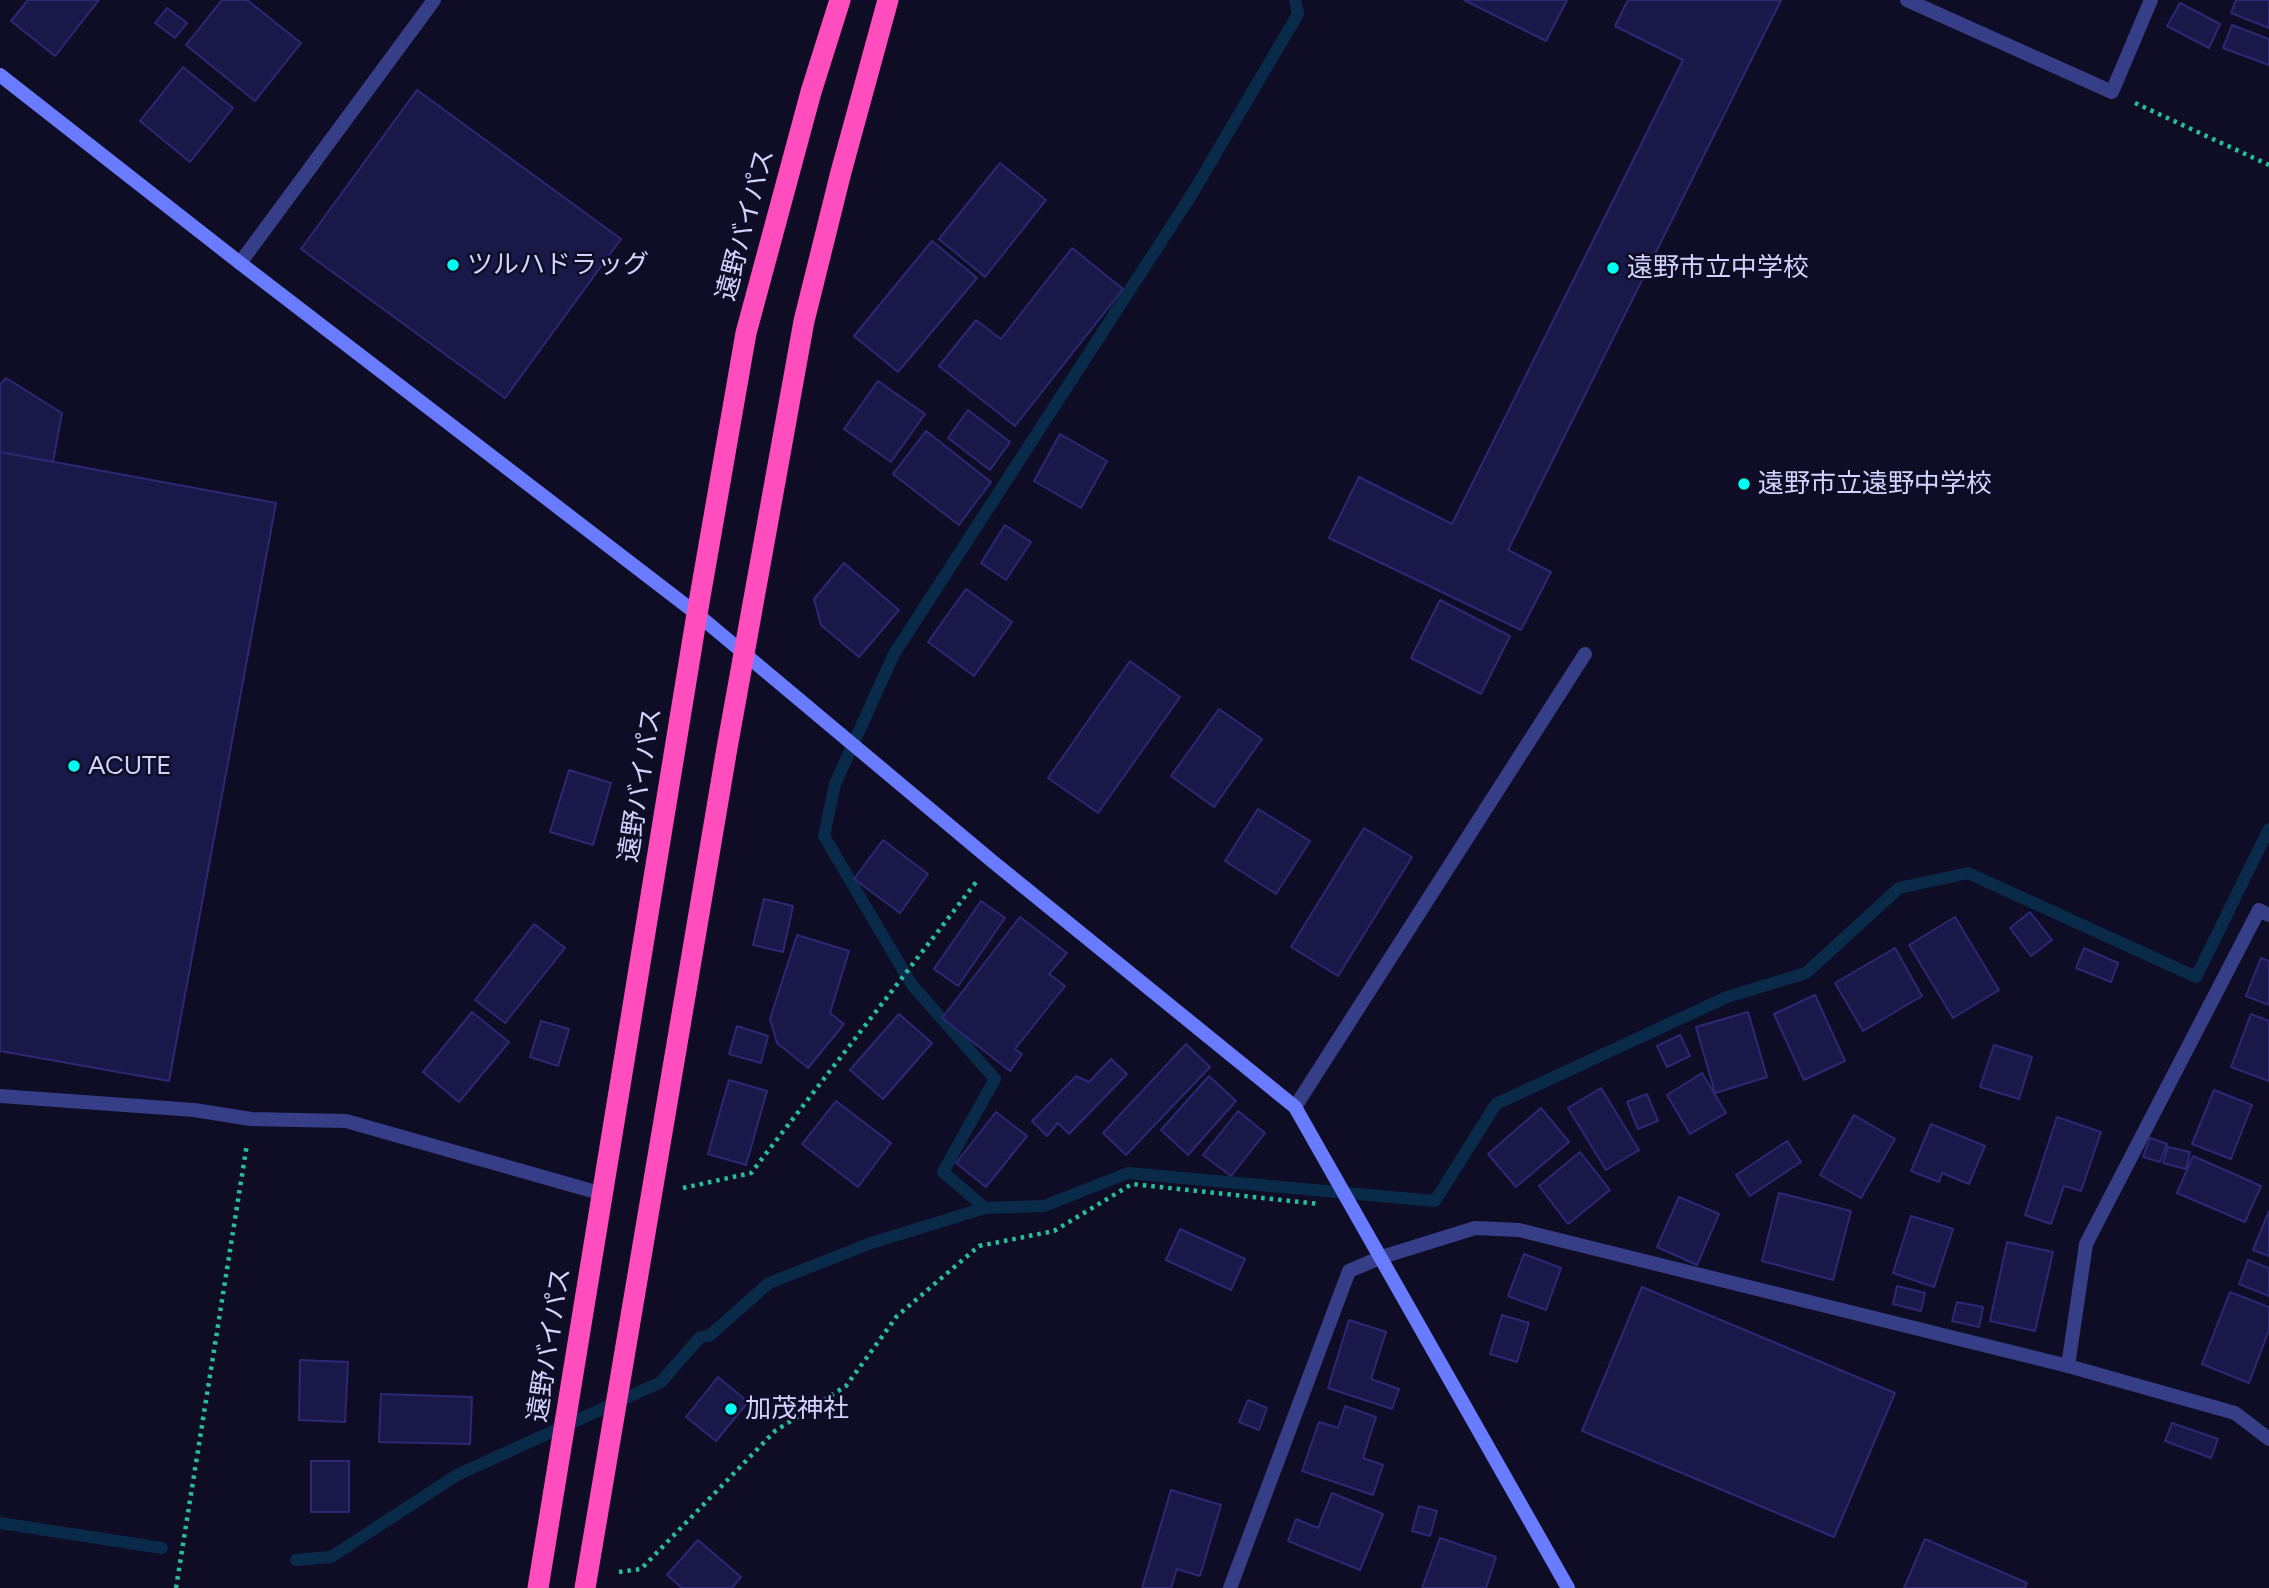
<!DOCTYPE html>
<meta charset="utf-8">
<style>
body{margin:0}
canvas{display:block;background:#0e0d25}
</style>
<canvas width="2269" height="1588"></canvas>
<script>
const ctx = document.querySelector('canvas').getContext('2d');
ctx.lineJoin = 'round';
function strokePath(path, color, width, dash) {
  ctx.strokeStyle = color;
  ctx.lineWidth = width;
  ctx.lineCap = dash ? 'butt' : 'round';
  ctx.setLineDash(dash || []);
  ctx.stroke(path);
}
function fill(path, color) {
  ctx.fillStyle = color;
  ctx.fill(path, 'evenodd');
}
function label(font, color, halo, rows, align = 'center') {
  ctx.font = font + ' Figtree,"Noto Sans JP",sans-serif';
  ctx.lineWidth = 5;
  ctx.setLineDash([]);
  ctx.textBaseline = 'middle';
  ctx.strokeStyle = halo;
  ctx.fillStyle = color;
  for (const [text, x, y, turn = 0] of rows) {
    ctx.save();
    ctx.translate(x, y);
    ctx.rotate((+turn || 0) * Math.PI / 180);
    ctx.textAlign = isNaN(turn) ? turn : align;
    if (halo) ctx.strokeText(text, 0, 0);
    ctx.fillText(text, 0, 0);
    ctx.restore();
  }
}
strokePath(new Path2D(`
 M985,1208L943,1172L995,1079L912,985L824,836L835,784L894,654L1192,194L1298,14L1295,0
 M0,1523L162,1548
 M296,1560L331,1557L457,1475L661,1382L700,1337L709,1336L769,1283L871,1243L985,1208L1044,1206L1128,1173L1435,1201L1496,1104L1727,997L1806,973L1899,888L1968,873L2196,977L2269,829`), '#092a49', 12);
const building = new Path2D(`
 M28,0H99L55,56L11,21Z
 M222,0H247L301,43L255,101L186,45Z
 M1464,0H1567L1546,41Z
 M1628,0H1781L1508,550L1551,572L1521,630L1329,538L1359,477L1452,524L1683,60L1615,26Z
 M2236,0H2269V28L2231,13Z
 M2180,3L2220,24L2209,48L2167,26Z
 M167,8L187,23L175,38L155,23Z
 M2232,25L2269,39V65L2223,48Z
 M183,67L233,108L190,162L140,121Z
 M417,90L621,239L505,398L301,249Z
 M1000,163L1046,200L985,277L939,239Z
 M932,241L977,278L898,372L854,336Z
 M1072,248L1123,289L1015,426L939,366L976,320L1001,339Z
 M6,378L62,413L53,462L0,452V385Z
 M878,381L925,414L891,462L844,429Z
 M968,410L1010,442L990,470L948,438Z
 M926,431L991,482L959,525L893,474Z
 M1060,434L1107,461L1081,508L1034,481Z
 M0,452L276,503L169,1081L0,1051Z
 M1005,525L1031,542L1006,580L981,563Z
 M844,563L899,610L859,657L821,625L814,599Z
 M966,589L1012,622L974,676L928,642Z
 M1440,600L1510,636L1481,694L1411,658Z
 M1130,661L1180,697L1098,813L1048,778Z
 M1219,709L1262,739L1214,807L1171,776Z
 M569,770L611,783L593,845L550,832Z
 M1258,809L1310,841L1276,894L1225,861Z
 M1364,828L1412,857L1338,976L1291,947Z
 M883,840L928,874L900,913L854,879Z
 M764,899L793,906L783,952L753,945Z
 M981,901L1005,918L958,986L934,969Z
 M2030,912L2052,940L2031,956L2010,928Z
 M1020,917L1067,953L1049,974L1065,986L1015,1049L1022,1054L1010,1071L942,1018Z
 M1955,917L1999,990L1953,1018L1909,945Z
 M534,924L565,948L505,1023L475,1000Z
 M797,935L849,951L830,1013L844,1024L808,1068L777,1043L770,1019Z
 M1895,948L1922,996L1863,1031L1835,983Z
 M2084,948L2118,963L2111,982L2076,968Z
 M2261,958L2269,961V1005L2246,996Z
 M1815,995L1845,1061L1804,1080L1774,1014Z
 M472,1012L509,1042L459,1102L423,1072Z
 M1748,1012L1767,1077L1715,1093L1696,1027Z
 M899,1014L932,1043L883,1099L850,1070Z
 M2251,1014L2269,1021V1081L2231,1067Z
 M541,1021L569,1029L558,1066L530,1057Z
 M737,1026L768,1036L761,1063L729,1054Z
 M1680,1035L1690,1056L1667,1067L1657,1046Z
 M1186,1044L1210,1067L1126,1155L1103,1133Z
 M1994,1045L2032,1057L2019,1099L1980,1087Z
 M1111,1059L1127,1074L1069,1134L1058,1123L1047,1136L1032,1121L1076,1076L1089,1082Z
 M1702,1073L1726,1113L1690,1134L1667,1095Z
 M1209,1076L1236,1101L1188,1155L1161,1130Z
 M729,1080L767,1091L746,1165L708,1154Z
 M1601,1088L1639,1150L1606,1170L1568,1108Z
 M2214,1090L2252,1105L2231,1159L2192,1144Z
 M1647,1094L1658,1121L1638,1129L1627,1102Z
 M836,1101L891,1143L858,1187L802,1144Z
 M1541,1108L1569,1142L1516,1187L1488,1154Z
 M1238,1111L1265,1133L1231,1176L1203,1155Z
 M996,1112L1027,1136L986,1187L956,1163Z
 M1854,1115L1895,1139L1861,1198L1820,1175Z
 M2057,1117L2101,1132L2081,1191L2064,1186L2051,1224L2025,1215Z
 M1931,1124L1985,1146L1969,1184L1942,1173L1939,1182L1911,1171Z
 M2150,1138L2167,1144L2160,1162L2143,1157Z
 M1787,1141L1801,1162L1750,1196L1736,1175Z
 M2168,1147L2190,1152L2186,1169L2163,1163Z
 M1580,1152L1610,1190L1568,1224L1539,1186Z
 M2193,1156L2261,1186L2245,1222L2177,1193Z
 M1779,1193L1851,1211L1833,1280L1762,1261Z
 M1679,1197L1719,1214L1697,1265L1657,1247Z
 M2269,1211V1256L2253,1250Z
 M1911,1216L1953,1229L1934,1287L1893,1273Z
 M1180,1229L1245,1259L1231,1290L1166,1260Z
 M2007,1242L2053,1252L2035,1331L1990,1321Z
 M1524,1254L1561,1268L1546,1310L1508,1296Z
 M2248,1260L2269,1268V1296L2239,1284Z
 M1897,1286L1925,1293L1921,1311L1893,1304Z
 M1642,1287L1895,1393L1834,1537L1582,1431Z
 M2230,1292L2269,1307V1330L2249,1383L2202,1364Z
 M1957,1302L1983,1307L1979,1327L1952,1321Z
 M1502,1315L1529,1323L1517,1362L1490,1354Z
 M1349,1320L1386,1332L1371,1379L1399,1389L1392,1409L1328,1388Z
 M300,1360L348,1362L345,1422L299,1420Z
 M718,1377L748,1402L716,1441L686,1417Z
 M381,1394L472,1397L470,1444L379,1442Z
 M1248,1400L1267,1408L1259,1430L1239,1422Z
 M1345,1406L1376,1417L1363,1458L1383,1465L1373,1495L1302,1471L1319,1422L1338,1428Z
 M2172,1423L2218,1439L2211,1458L2165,1441Z
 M311,1461H349V1512H311Z
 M1171,1490L1221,1505L1200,1576L1177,1569L1171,1588H1142Z
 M1332,1493L1383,1514L1360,1570L1288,1541L1296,1519L1318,1528Z
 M1419,1506L1437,1511L1430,1536L1412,1531Z
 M1440,1538L1496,1557L1486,1588H1422Z
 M1925,1539L2027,1583L2025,1588H1904Z
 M698,1540L741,1577L732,1588H682L667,1575Z`);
fill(building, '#1a1848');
strokePath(building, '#2c2875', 2);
strokePath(new Path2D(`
 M2135,103L2269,165
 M683,1188L751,1173L977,881
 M619,1572L641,1569L775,1431L846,1386L897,1316L979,1246L1054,1231L1132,1184L1319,1204
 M176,1588L247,1144`), '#27be9e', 4.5, [3.5, 5]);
strokePath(new Path2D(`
 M1382,1257L1475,1228L1519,1230L2068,1366L2235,1413L2269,1439`), '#353e87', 14);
strokePath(new Path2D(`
 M1907,0L2112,92L2151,0
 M240,263L434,0
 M0,1096L194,1110L251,1119L346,1121L603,1194
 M1295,1107L1585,654
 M2068,1366L2086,1244L2259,910L2269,915
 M1230,1588L1349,1271L1382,1257`), '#353e87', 14);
strokePath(new Path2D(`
 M0,75L240,263L697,614L992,861L1295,1107L1568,1588`), '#697bff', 14);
strokePath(new Path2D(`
 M538,1588L697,614L746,333L811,92L840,0
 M585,1588L727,748L804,321L841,172L888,0`), '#ff4dbd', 21);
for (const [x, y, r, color] of [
 [453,265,7,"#00fdf0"],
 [1613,268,7,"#00fdf0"],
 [1744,484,7,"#00fdf0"],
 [74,766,7,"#00fdf0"],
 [731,1409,7,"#00fdf0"]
]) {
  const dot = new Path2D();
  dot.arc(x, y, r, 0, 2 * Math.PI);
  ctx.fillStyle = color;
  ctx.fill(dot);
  strokePath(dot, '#0e0d25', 2.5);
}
label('26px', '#d2d3ff', '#0e0d25', [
 ["遠野バイパス",746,225,-75],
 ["遠野バイパス",641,785,-81],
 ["遠野バイパス",550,1345,-81]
]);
label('26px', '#d2d3ff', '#0e0d25', [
 ["ツルハドラッグ",467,265],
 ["遠野市立中学校",1627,268],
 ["遠野市立遠野中学校",1758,484],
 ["ACUTE",88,766],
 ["加茂神社",745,1409]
], 'left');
</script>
